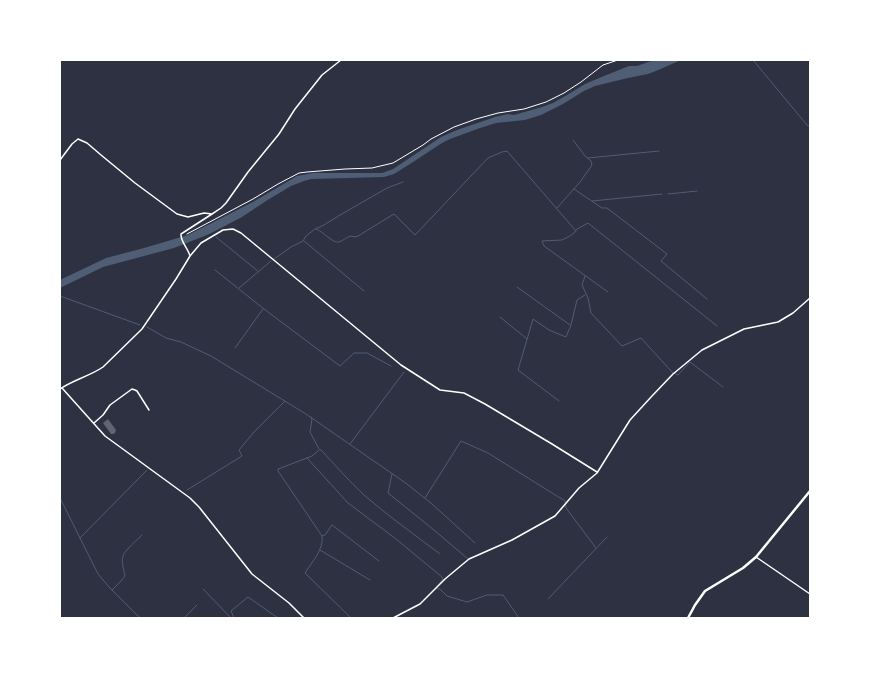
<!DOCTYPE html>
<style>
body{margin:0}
#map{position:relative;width:870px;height:678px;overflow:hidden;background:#2d3142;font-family:Poppins,sans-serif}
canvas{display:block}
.frame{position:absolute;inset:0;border:61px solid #fff;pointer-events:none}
</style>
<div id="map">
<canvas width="870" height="678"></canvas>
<div class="frame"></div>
</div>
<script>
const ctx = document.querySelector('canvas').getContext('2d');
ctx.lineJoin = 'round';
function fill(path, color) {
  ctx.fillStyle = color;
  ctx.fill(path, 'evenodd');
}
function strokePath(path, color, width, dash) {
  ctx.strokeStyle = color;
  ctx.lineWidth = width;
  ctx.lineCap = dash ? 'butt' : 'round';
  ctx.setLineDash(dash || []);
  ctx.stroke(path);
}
fill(new Path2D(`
 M654,60H681L656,71L648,74L628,78L595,86L584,91L563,104L541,115L525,120L496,123L480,128L450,139L442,143L410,164L394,174L384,177L311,179L304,181L291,186L266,201L242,217L221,228L207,235L174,248L103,267L60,288V280L106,258L144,248L188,235L253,202L280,186L297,176L313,173H382L393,169L441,137L457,130L495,117L508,114L514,115L542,107L553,103L567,95L585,84L599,78L629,66H637Z`), '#4f5d75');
strokePath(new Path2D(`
 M753,60L807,125L810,127
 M588,158L659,151
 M574,189L602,208H607L667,254L661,261L707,299
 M668,194L697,191
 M592,201L662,194
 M557,208L580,182L592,165L591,161L585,156L573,140
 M316,229C323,231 333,244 339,242C343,241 346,237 351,236L355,237L358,236L394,214L415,235L488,158L502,152L507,151L576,231
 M216,237L259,272
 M304,241L364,291
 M274,259L291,247L303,241L306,236L315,229L322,226L347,211L387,188L403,182
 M215,270L264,309L340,366L354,353H367L391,366
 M585,276L582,285L588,298L591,313L622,346L641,338L672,372L678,375L690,362L723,387
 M517,287L570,325
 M239,288L271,261
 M608,292L544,246L542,241L562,240L570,236L574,233L577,229L588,223L717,326
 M60,296L140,325
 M500,317L527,339
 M147,327L166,338L181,342L211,356L306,414L407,484L432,504L475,543
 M235,348L263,309
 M559,401L518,370L533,319L549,330L566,337L571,325L577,300L585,295
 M311,417L312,419L310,432L319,449
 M350,444L404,372
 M319,450L312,456L281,468L278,469V471L322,536C324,549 312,562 305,573L351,618
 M320,450H321C335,465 349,481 364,495C388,516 415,535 440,554
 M307,458L348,503L396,539L442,577L443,579L438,585
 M392,474L388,493L434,530L468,559
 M187,490L242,456L239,450L254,432L285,401
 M60,498L98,574L109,587L137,615L141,618
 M425,498L461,441L488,453L565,501L566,508L596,548
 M322,536L325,535L332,525L379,561
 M80,538L147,470
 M320,550L370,580
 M437,588L441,590L447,596L467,602L487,595H503L519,618
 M203,589L231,618
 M112,590L121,581L125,576C124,570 121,562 123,556C125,550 137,540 142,535
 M548,599L607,537
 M184,618L197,605
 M234,618L231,611L248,597L278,618`), '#4f5d75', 1);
fill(new Path2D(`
 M108,419L116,430L115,433L113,434H111L103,423Z`), '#626471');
strokePath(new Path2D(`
 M187,234L253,199L278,184L299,173L307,172L345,169L372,168L393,163L423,145L431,139L454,127L476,119L498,113L524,109L546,102L564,93L581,82L603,65L618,60`), '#fff', 1);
strokePath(new Path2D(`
 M60,160L72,144L78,139L87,143L101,155L135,183L177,214L188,217L204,213L212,214
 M190,256L201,243L223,230L233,229L241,233L401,365L440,390L464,393L485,404L552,444L597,472
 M62,388L105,436L190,498L199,507L252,574L289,603L304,618
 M60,389C73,380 90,376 103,367L142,329L176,279L190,256C188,248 180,241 181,234L212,214L221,208L226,203L248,172L279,134L295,109L322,75L341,60
 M94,423L103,415L110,405L132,389L135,390L137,391L149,410
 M756,557L810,594
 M393,618L420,604L445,579L469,559L512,540L555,516L579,488L597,473L630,420L652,396L673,374L702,350L744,329L778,322L793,313L810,298`), '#fff', 1.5);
strokePath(new Path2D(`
 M688,618L695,605L705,591L743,568L756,557L810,491`), '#fff', 2.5);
</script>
